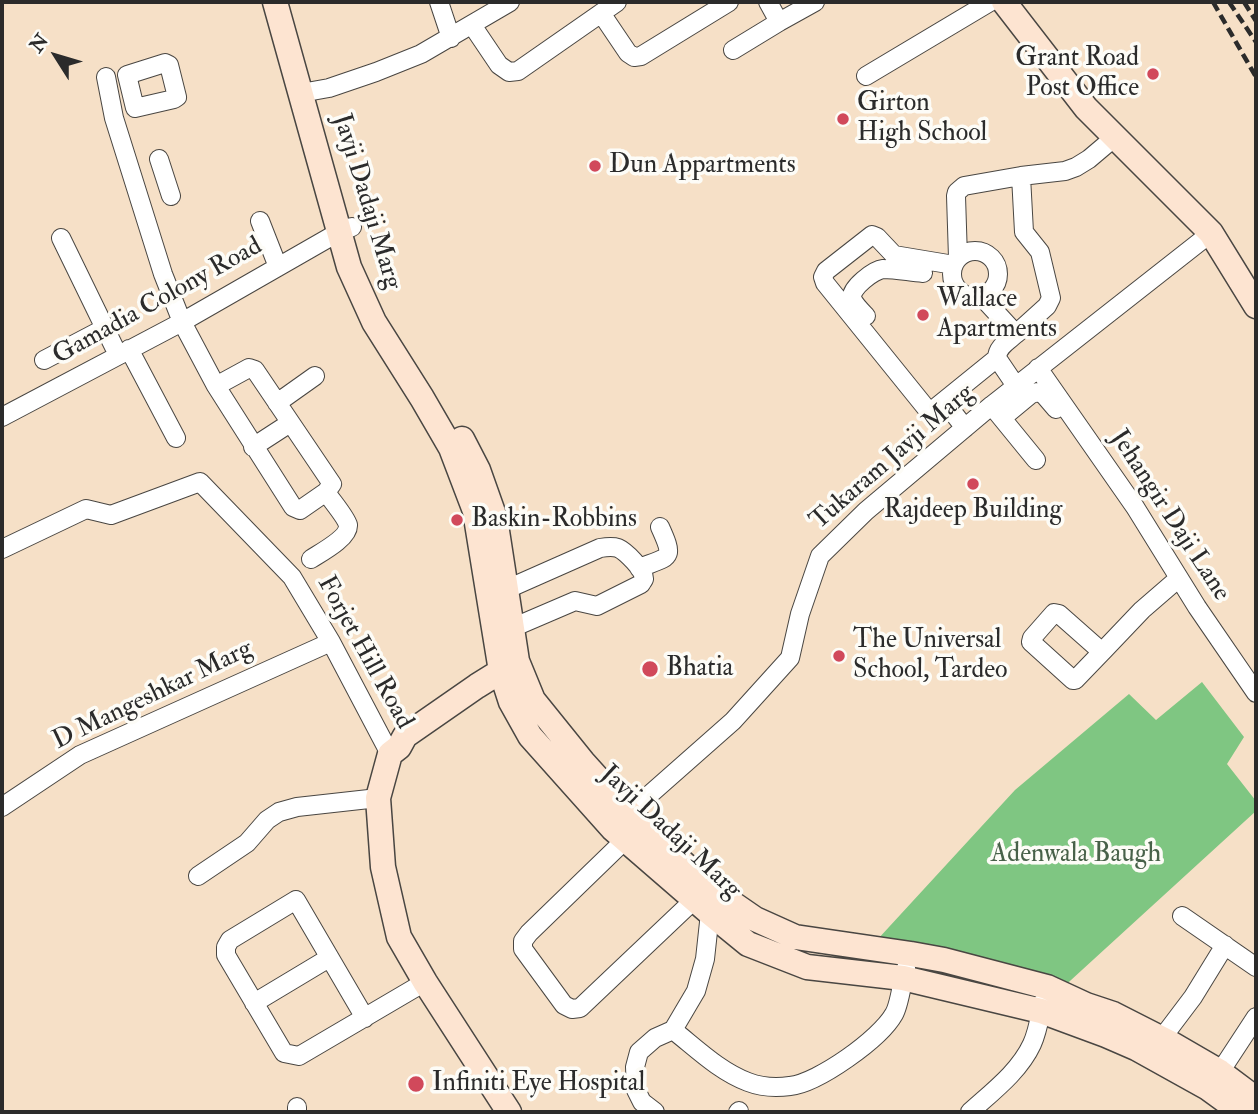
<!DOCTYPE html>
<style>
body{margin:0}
#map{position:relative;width:1258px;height:1114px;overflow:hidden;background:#f6e0c7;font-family:"IM FELL Double Pica",serif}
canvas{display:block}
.frame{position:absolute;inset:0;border:4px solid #2b2b2b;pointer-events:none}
.north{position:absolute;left:21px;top:21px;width:70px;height:70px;-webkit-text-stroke:5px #fdfcf7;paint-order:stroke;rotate:307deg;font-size:19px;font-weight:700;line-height:28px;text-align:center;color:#2b2b2b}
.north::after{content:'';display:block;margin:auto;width:24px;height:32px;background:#2b2b2b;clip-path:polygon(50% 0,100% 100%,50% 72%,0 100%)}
</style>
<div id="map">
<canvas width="1258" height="1114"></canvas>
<div class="frame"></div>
<div class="north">N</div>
</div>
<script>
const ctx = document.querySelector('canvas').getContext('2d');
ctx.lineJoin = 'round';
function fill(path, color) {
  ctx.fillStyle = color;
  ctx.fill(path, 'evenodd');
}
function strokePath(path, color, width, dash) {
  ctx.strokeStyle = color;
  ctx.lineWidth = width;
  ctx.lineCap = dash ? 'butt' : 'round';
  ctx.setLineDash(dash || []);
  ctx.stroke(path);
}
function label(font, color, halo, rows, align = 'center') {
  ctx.font = font + ' "IM FELL Double Pica",serif';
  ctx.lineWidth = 7;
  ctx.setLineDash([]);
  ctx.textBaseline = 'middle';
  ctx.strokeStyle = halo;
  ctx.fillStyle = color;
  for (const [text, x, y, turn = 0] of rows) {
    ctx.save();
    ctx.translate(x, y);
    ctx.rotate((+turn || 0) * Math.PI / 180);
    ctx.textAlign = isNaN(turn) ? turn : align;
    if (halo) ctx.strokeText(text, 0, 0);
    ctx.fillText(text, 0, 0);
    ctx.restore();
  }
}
fill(new Path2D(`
 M1202,682L1244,737L1227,764L1256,801V811L1059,991L866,952L1015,790L1129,694L1156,720Z`), '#7fc682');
const street = new Path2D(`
 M439,2L451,38
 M768,2L779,22L815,2
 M601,13L628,53L634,57L641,56L729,2
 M472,25L499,65L509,72L518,71L617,2
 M733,50L779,22
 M165,63L169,65L177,97L174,99L135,108L127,75Z
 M866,76L990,2
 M106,77L114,118L163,274L182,322L216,386L293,507L300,510L326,492
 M301,93L329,88L376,72L421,54L510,2
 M159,159L171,196
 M260,221L278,267
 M61,238L118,355
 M952 274a23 23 0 1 1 46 0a23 23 0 1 1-46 0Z
 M958,258L956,196L957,192L964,186L1021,176L1065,171L1076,167L1089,159L1115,137
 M954,265L894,255L877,237L872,235L826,271L823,277L825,283L926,408L931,411L934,409L997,358
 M981,296L1016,334C1008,341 997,347 997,358L1016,386
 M866,316C862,312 854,304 852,298C850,288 874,270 883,269C896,269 910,272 923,273
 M1016,334L1047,306L1051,298L1040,252L1024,232L1021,176
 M129,349L176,438
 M44,360L105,328
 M1038,368L1135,507L1197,607L1256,693
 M216,386L249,368L255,370L330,481L332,484L326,492C331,500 346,517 348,525C349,538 320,553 311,559
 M944,401L965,428
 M277,403L315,376
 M996,411L1036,460
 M2,417L182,322L339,232L352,227
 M1002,418L1031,394L1038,392L1044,395L1056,409
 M253,447L290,423
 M2,549L86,509L111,515L200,482L292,577L331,642L390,754
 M639,568C670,556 675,560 660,527
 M505,590L600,548C606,547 612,546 618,548C625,551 645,570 644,579C643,581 642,582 641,584L597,606L575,601L512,628
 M1054,613L1059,614L1102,652L1075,680H1073L1031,642L1032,638Z
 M1102,652L1142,610L1179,578
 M2,807L80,755L331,642
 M622,819L733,721L790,658L800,614L820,556L866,511L992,405L1211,233
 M625,840L529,933L523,941V949L564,1005L572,1009L580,1008L695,899
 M198,876L247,843L267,820L279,812L297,807L378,798
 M1182,916L1256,967
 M254,1003L329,958
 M365,1018L296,900L230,940L226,947V955L284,1053L299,1056L425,982
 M673,1030C696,1048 719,1071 748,1082C761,1087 776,1088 790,1086C818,1083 880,1039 894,1014C900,1004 902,980 906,968
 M1156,1046L1193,997L1225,945
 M1220,1072L1256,1017
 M297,1112V1107
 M655,1112L642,1102L636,1090L635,1067L639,1052L655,1038L673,1030L696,991L705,959L710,913
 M738,1112L739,1111
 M970,1112C992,1092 1019,1072 1032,1044C1038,1031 1040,1016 1043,1002`);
const secondary = new Path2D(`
 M275,2L349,267L374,322L422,398L451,448L475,511L501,671L511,702L530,736L613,829L710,913L748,944L807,967L903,978L1041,1011L1106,1035L1136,1048L1208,1088L1241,1112
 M1004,2L1086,108L1211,233L1256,306
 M462,439L478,470L495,518L517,661L533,700L583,762L629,813L710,888L755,919L795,937L911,954L944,960L1047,987L1086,1005L1113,1014L1170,1043L1220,1072L1256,1099
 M509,1112L425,982L399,937L383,867L378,798L390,754L399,747L405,736L477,686L514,663`);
strokePath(street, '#494642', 20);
strokePath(secondary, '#494642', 27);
strokePath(street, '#fff', 18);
strokePath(secondary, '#fde4d1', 24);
strokePath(new Path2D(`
 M1213,2L1256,77
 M1229,2L1256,42
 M1244,2L1256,21`), '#2b2b2b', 4.5, [10, 5]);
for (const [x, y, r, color] of [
 [1153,74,7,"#d1495b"],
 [843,119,7,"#d1495b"],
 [595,166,7,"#d1495b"],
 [923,315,7,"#d1495b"],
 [973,484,7,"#d1495b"],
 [457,520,7,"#d1495b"],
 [839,656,7,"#d1495b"],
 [650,669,9,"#d1495b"],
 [416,1084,9,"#d1495b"]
]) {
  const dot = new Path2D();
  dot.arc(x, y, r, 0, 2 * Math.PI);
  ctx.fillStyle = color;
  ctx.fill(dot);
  strokePath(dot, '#fdfcf7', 2.5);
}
label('26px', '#2b2b2b', '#fdfcf7', [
 ["Grant Road",1139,59,"right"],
 ["Post Office",1139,89,"right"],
 ["Girton",857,104],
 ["High School",857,134],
 ["Dun Appartments",609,166],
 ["Wallace",937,300],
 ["Apartments",937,330],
 ["Rajdeep Building",973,511,"center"],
 ["Baskin-Robbins",471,520],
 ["The Universal",853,641],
 ["School, Tardeo",853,671],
 ["Bhatia",666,669],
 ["Infiniti Eye Hospital",432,1084]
], 'left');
label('26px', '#2b2b2b', '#fdfcf7', [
 ["Javji Dadaji Marg",366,202,73],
 ["Gamadia Colony Road",158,302,-29],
 ["Tukaram Javji Marg",893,458,-41],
 ["Jehangir Daji Lane",1169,516,57],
 ["Forjet Hill Road",364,653,61],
 ["D Mangeshkar Marg",153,696,-26],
 ["Javji Dadaji Marg",670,833,43]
]);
label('26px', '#486149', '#fdfcf7', [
 ["Adenwala Baugh",1076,855]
]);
</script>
